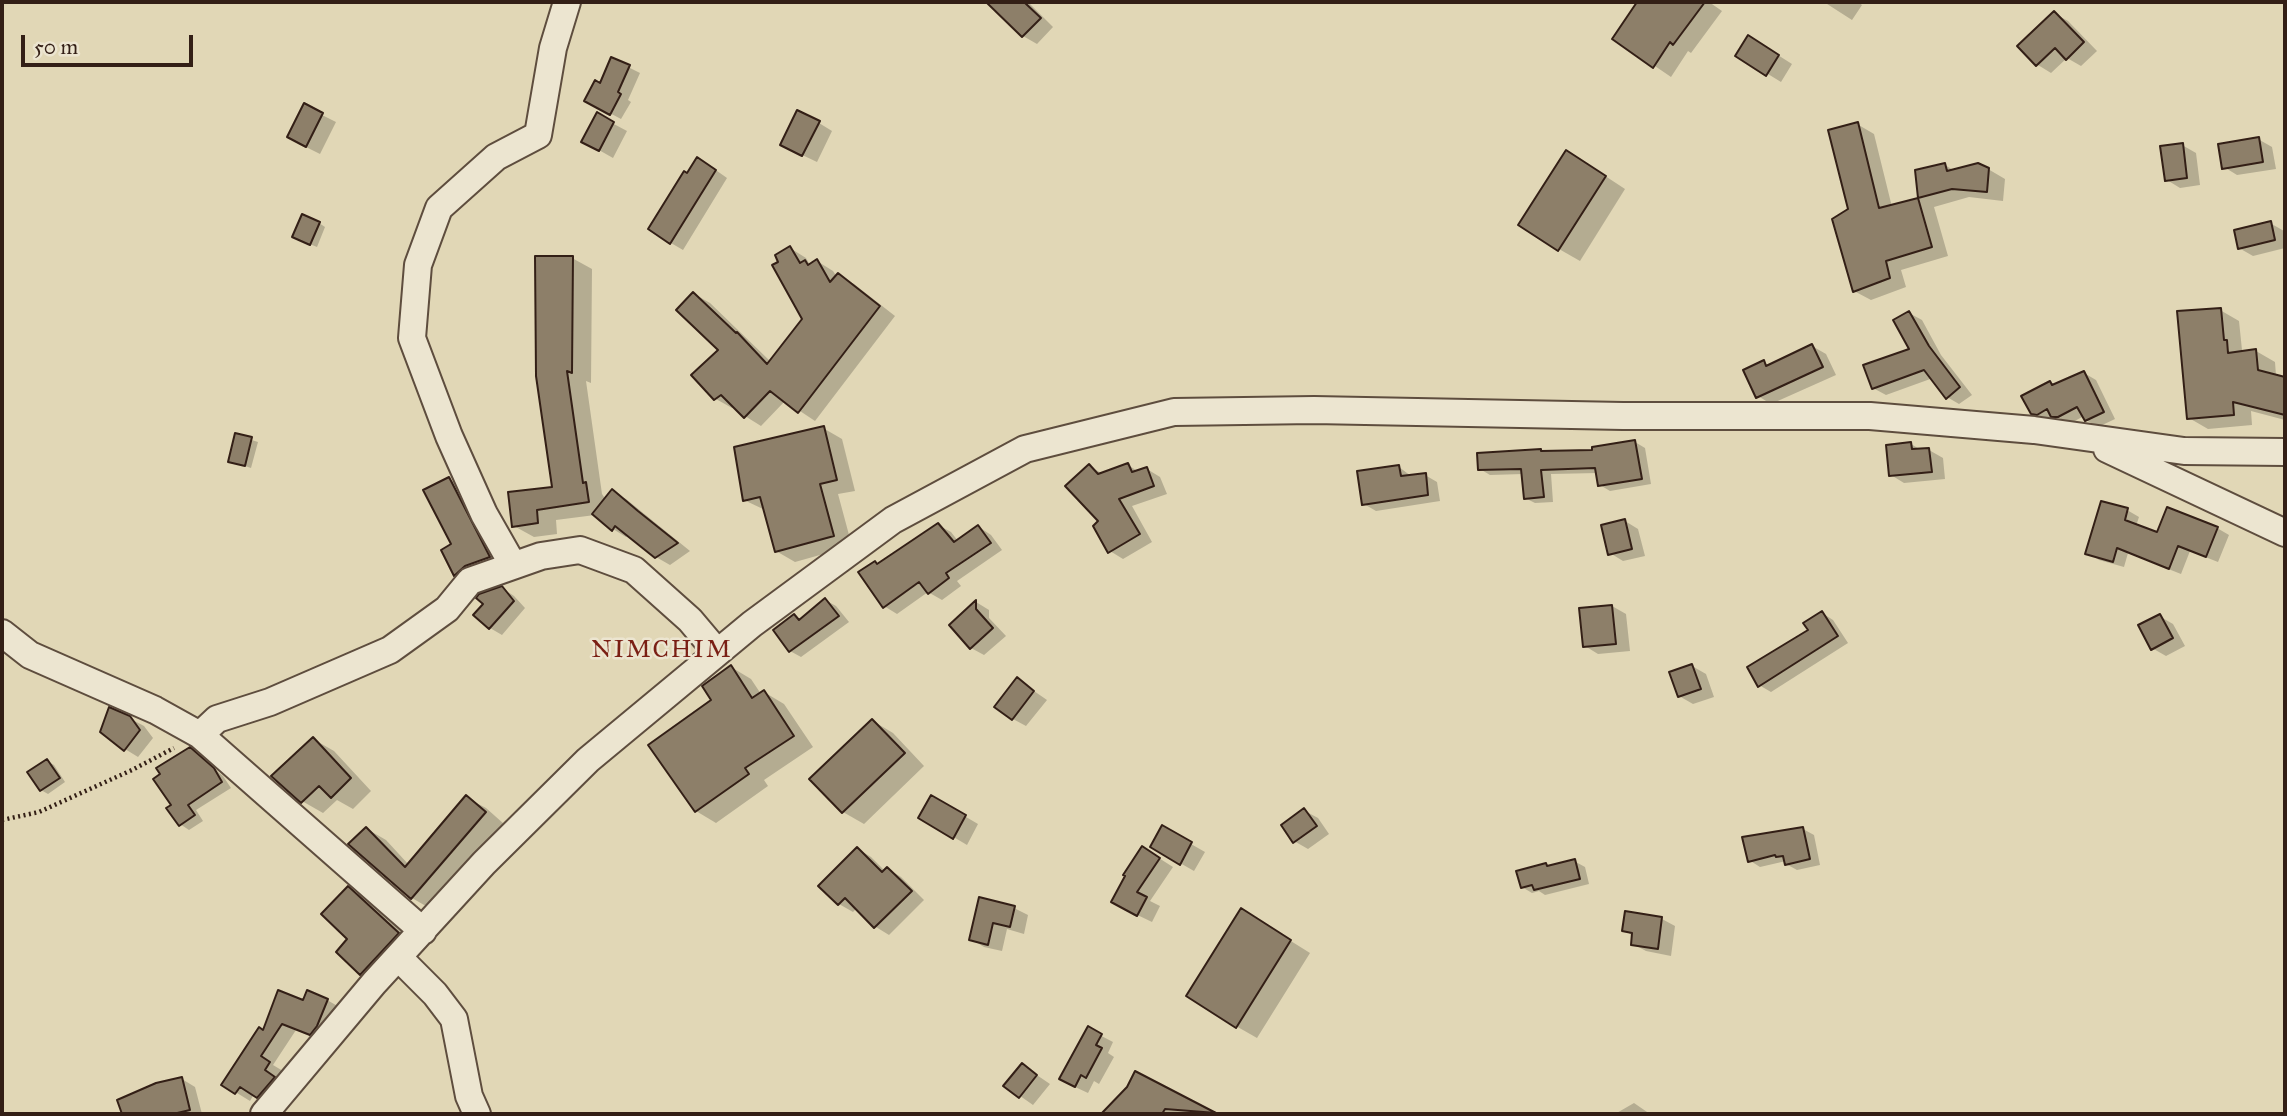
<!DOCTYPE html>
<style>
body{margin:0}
#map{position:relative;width:2287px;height:1116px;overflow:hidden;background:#e1d7b6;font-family:"IM FELL Great Primer",serif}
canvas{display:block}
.frame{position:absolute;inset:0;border:4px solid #331f16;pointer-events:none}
.scale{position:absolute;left:21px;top:35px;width:172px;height:32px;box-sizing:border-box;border:4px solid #331f16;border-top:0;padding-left:9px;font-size:21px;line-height:24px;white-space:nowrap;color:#331f16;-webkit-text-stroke:5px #ece5d0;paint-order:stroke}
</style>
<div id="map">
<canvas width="2287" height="1116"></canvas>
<div class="frame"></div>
<div class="scale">50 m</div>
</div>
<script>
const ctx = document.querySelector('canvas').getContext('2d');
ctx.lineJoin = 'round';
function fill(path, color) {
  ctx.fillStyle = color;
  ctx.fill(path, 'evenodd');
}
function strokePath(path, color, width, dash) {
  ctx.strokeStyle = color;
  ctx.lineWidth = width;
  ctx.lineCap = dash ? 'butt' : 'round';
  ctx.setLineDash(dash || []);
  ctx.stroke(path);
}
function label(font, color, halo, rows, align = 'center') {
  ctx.font = font + ' "IM FELL Great Primer",serif';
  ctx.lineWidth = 5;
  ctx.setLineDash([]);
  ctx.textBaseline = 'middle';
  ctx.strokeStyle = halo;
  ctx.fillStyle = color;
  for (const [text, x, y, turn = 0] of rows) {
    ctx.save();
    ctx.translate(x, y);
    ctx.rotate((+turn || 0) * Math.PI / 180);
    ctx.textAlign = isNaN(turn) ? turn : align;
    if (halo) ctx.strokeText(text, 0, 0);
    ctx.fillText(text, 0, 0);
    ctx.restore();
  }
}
fill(new Path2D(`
 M1004,2H1028L1053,27L1037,44L1023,36L996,10Z
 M1640,2H1709L1722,11L1691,53L1688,51L1671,77L1614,38Z
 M1824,2H1858L1862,5L1852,20Z
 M2054,13L2068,21L2097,51L2081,66L2067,58L2051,73L2038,65L2020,46Z
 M1762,45L1792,64L1781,82L1737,55Z
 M612,59L640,73L628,100L631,102L621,119L587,101L601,85Z
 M322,115L336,122L320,154L302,145Z
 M597,115L627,131L613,158L583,141Z
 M819,123L832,131L817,162L796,152Z
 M1857,124L1874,134L1892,207L1920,199L1917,172L1945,165L1955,171L1988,169L2005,179L2003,201L1969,197L1934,207L1948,256L1901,270L1906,287L1871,300L1854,291L1850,210Z
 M2258,139L2272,147L2276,169L2237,175L2224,167Z
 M2182,145L2196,153L2200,185L2180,188L2167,180Z
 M1587,164L1625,189L1580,261L1559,249Z
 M710,166L727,178L683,250L671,243L687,175Z
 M319,223L325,227L317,247L300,240Z
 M2270,223L2284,231L2285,248L2253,256L2239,248Z
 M790,248L806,258L810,265L817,261L833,271L837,277L838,275L854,284L895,316L815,421L785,401L761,426L745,416L735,406L732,408L716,399L693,375L720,350L694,294L710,303L771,362L804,319L781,262Z
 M572,258L592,269L591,383L586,381L602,494L606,500L613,492L626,499L690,551L670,565L656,557L628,535L626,537L613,529L595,515L556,520L557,534L534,537L514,526L554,488Z
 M2220,310L2239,321L2242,350L2256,351L2275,362L2276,376L2285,379V420L2251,411L2252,425L2208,429L2189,418Z
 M1909,313L1922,320L1941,355L1972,395L1959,404L1947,397L1933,378L1886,395L1873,388L1912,350Z
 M1812,346L1826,354L1836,375L1771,404L1758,396L1764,362L1770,366Z
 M2084,373L2096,380L2115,419L2098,427L2086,420L2084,416L2071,423L2056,417L2045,420L2033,413L2050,383L2054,386Z
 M823,428L842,439L855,491L838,494L852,546L795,562L776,551L765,510L744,500Z
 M236,435L258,442L251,468L230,461Z
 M1635,442L1645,448L1651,484L1610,491L1600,485L1598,473L1551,474L1553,502L1535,503L1525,498L1523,474L1490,475L1480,469L1540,451L1544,453L1594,452Z
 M1911,444L1921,450H1929L1943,458L1945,479L1904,483L1891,475Z
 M1128,465L1139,472L1147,469L1160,477L1167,494L1132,506L1152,542L1123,559L1110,551L1100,521L1089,466L1103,474Z
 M1399,467L1411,476L1425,475L1437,482L1440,501L1376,511L1364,504Z
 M449,479L463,487L503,565L468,583L455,575Z
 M2127,510L2139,517L2136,526L2158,535L2217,528L2229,535L2218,562L2190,551L2181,574L2128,553L2124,567L2099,560L2088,553Z
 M1625,521L1638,529L1645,556L1623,561L1610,553Z
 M938,525L951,532L958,541L979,527L991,535L1002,550L957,581L961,586L942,600L928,592L897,614L884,606L878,565Z
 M502,588L514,596L525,608L502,635L490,628Z
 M825,600L836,606L849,622L801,657L790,651L795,616L801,620Z
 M976,602L989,610V618L1006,636L984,655L971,648L951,626Z
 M1612,606L1626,614L1630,651L1598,654L1585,646Z
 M1822,613L1833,620L1848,643L1771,692L1759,685L1811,631Z
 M2159,616L2173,624L2185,646L2166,656L2152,648Z
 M1692,666L1706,674L1714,697L1693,704L1679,696Z
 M731,667L751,679L761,694L764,692L784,704L813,747L764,780L768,786L716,823L696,811L650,745L713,701Z
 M1018,680L1047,700L1026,726L1013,719Z
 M129,718L144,726L153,738L138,757L125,749Z
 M873,721L893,733L924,766L864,824L843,812Z
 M313,739L334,751L371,791L353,809L337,800L323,813L302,801Z
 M190,749L223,776L231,788L196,810L203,821L189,830L180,824Z
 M47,761L54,765L65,782L48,794L41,790L30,773Z
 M932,797L978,824L967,845L920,817Z
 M467,798L486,808L504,824L431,909L412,898L367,829L386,840L409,865Z
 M1305,811L1318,818L1329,834L1308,849L1294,841Z
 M1163,828L1205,852L1194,871L1152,847Z
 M1803,829L1814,835L1820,865L1797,870L1786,864V861L1760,867L1749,860Z
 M1143,848L1173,867L1150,901L1160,906L1152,922L1127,910Z
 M858,849L871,857L885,871L888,869L901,877L924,900L889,935L876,927L857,908L853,912L839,904L821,886Z
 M1574,861L1585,867L1589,884L1545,895L1539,891L1532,893L1522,887L1546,865L1551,867Z
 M348,888L369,900L418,946L382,985L362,973L350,939Z
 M980,899L1014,908L1028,915L1024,934L1007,929L1002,951L984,947L971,939Z
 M1662,919L1675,926L1671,956L1646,951L1633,944L1634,936L1623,930Z
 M1262,923L1310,953L1257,1038L1236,1026Z
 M327,1000L341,1008L324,1042L296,1030L273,1065L283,1071L272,1104L254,1094L250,1101L224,1085L264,1032L304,1002Z
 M1088,1029L1113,1042L1108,1053L1114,1057L1099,1084L1094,1081L1088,1093L1073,1086Z
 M1022,1065L1050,1084L1033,1105L1006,1086Z
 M1136,1073L1215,1114H1103L1129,1088Z
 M182,1079L195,1087L202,1114H124L119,1101Z
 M1634,1103L1650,1114H1615Z`), '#0003');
const building = new Path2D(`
 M986,2H1024L1041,18L1022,37Z
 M1637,2H1705L1673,45L1670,42L1653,68L1612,39Z
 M2054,11L2084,42L2066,60L2055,48L2036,66L2017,46Z
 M1748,35L1779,55L1766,76L1735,56Z
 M611,57L630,65L618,92L621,94L610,115L584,101L595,80L600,83Z
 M304,103L323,113L306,147L287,137Z
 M797,110L820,121L802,156L780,145Z
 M597,112L614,122L599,151L581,142Z
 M1858,122L1879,208L1918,198L1915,170L1945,163L1947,171L1978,163L1989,168L1987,192L1952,189L1918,198L1932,247L1886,261L1890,278L1853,292L1832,219L1848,209L1828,130Z
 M2259,137L2263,162L2222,169L2218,144Z
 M2183,143L2187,178L2165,181L2160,146Z
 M1566,150L1606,176L1558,251L1518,225Z
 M697,157L716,170L670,244L648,229L684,171L687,173Z
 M302,214L320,222L310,245L292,237Z
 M2271,221L2275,240L2238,249L2234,230Z
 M790,246L800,263L805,260L808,265L817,259L830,282L838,273L880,306L798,413L770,391L744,418L721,395L714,400L691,375L718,350L676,310L693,292L736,333L737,332L767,364L802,319L772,265L778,262L775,255Z
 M535,256H573L572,373L567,371L583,483L586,482L589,502L537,510L538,523L512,527L508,492L552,487L536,376Z
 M2221,308L2224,340H2227L2228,353L2256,349L2258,370L2285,377V415L2233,402L2234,415L2187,419L2177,311Z
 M1909,311L1929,346L1960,387L1946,399L1924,370L1872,389L1863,365L1909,349L1893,320Z
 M1812,344L1823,367L1756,398L1743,370L1764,360L1766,366Z
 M2084,371L2104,412L2085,421L2077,407L2058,417H2051L2047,409L2037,415L2031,414L2021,396L2050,381L2052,385Z
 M824,426L837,480L820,484L834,536L775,552L760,497L743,501L734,447Z
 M235,433L252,437L245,466L228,462Z
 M1635,440L1642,479L1598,486L1595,468L1541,470L1544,497L1524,499L1521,469L1478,470L1477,453L1541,449V451L1592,450V447Z
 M1911,442L1912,449L1929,448L1932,472L1889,476L1886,445Z
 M1128,463L1132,472L1147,467L1154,486L1119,499L1140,534L1108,553L1093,526L1098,521L1065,486L1089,464L1098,474Z
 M1399,465L1401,476L1426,473L1428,495L1362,505L1357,471Z
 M449,477L490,557L465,566L454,576L441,550L451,544L423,490Z
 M612,489L638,511L678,543L655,558L615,526L612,531L592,514Z
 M2101,501L2128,508L2125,520L2157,532L2167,507L2218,527L2206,557L2178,546L2169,569L2117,548L2113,562L2085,554Z
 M1625,519L1632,549L1608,555L1601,525Z
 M938,523L954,542L978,525L991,543L946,573L949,578L928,594L919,582L883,608L858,572L875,561L877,564Z
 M502,586L514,601L489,629L473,615L483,604L476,598L479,594Z
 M825,598L839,616L789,652L773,630L794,614L799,620Z
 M976,600V609L993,628L970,649L949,625Z
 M1612,605L1616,644L1583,647L1579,608Z
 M1822,611L1838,636L1758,687L1747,667L1808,630L1803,623Z
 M2160,614L2173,638L2151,650L2138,625Z
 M1692,664L1701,689L1678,697L1669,672Z
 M731,665L752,698L764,690L794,736L745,768L749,774L695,812L648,745L711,700L702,686Z
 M1017,677L1034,691L1012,720L994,707Z
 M109,707L130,716L140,730L124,751L100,732Z
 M872,719L905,753L842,813L809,779Z
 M313,737L351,778L331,798L319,786L301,803L271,776Z
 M190,747L214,768L222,782L188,805L195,815L179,826L166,808L171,805L153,779L160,774L156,768Z
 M47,759L60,778L40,791L27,772Z
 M466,795L486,812L411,899L348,844L366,827L405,867Z
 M931,795L966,815L953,839L918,818Z
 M1304,808L1317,826L1293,843L1281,825Z
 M1162,825L1192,842L1180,865L1150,847Z
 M1803,827L1810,859L1785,865L1783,856L1776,857L1775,855L1748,862L1742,837Z
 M1142,846L1160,858L1137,892L1147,897L1137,916L1111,902L1125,876L1123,875Z
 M857,847L882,872L887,867L912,891L874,928L845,898L838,905L818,886Z
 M1575,859L1580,879L1534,890L1532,885L1521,888L1516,871L1546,863L1547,866Z
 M348,886L399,933L360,975L336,952L347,939L321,914Z
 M979,897L1015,906L1010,927L993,923L988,945L969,940Z
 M1241,908L1291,940L1236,1028L1186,996Z
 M1625,911L1662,917L1658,949L1631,945L1632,933L1622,931Z
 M278,990L303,1000L307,990L328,999L317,1026L310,1035L282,1024L261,1056L270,1062L265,1070L275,1077L257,1098L240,1087L235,1094L221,1085L259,1027L263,1030Z
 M1088,1026L1102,1034L1096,1045L1102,1048L1086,1078L1081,1075L1075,1087L1059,1079Z
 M1022,1063L1037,1075L1019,1098L1003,1086Z
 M1135,1071L1216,1113L1165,1109L1162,1114H1101L1127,1087Z
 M182,1077L190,1110L173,1114H122L117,1100L156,1083Z`);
fill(building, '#8d7f69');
strokePath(building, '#331f16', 2);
const minor = new Path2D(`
 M2107,449L2285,533
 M513,565L484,514L449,436L412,338L418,265L439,208L496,157L538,135L553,48L567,2
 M2,633L30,655L155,710L200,735L423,931
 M200,735L217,719L270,702L390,650L447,609L470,581L541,556L580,550L634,570L690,620L717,652
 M398,957L435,994L454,1019L469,1096L477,1114
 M264,1114L374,983L484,863L588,760L752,624L893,520L1025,449L1174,412L1314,410L1623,416H1870L2034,430L2184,451L2285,452`);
strokePath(minor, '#5e4d3e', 30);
strokePath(new Path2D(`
 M2,820L39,812L132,770L174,748`), '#331f16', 4.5, [2, 3.5]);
strokePath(minor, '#ece5d0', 26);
ctx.letterSpacing = '2px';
label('24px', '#7a1f14', '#ece5d0', [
 ["NIMCHIM",662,651]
]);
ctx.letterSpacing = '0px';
</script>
